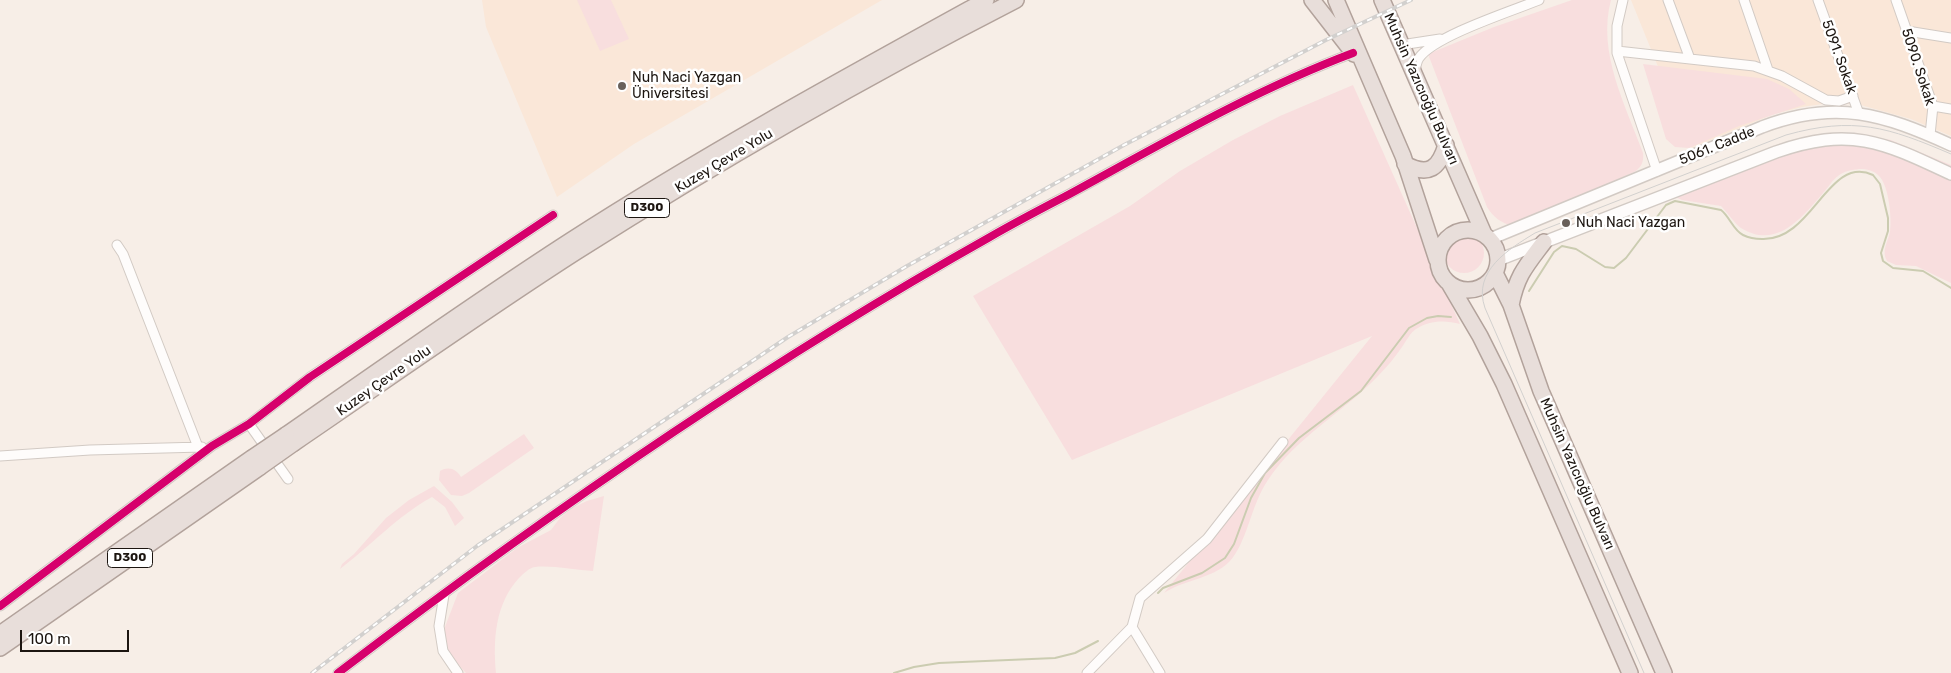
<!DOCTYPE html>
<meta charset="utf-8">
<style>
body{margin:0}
#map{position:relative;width:1951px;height:673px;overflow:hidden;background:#f7eee7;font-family:Rubik,sans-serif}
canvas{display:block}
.scale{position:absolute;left:20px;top:630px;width:109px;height:22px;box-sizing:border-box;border:2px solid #1c1510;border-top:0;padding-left:6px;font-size:15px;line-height:18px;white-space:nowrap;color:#1c1510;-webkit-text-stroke:4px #fff;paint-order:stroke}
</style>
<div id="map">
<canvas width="1951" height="673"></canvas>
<div class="scale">100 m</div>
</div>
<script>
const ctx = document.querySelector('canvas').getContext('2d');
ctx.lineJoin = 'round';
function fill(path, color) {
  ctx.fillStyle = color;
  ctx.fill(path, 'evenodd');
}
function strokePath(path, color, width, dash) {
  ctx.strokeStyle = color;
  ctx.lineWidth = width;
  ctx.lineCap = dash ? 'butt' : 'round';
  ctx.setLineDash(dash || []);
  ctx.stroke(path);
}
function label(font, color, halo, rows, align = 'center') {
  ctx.font = font + ' Rubik,sans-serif';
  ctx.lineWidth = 5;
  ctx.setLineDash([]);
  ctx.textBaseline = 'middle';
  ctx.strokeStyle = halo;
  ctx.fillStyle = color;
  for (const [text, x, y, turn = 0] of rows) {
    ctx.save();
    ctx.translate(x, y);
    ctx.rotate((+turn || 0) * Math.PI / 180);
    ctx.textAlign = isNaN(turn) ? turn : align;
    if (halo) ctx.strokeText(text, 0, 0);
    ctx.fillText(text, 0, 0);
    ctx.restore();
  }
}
fill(new Path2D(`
 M482,0H882L634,144L557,197L486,27Z
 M1631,0H1951V136L1911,119L1857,104L1829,103L1802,107L1774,114L1691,148Z`), '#fae7d8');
fill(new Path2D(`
 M577,0H611L629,39L600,51Z
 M1572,0H1611C1597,52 1625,104 1643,153C1644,162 1641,168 1634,172L1513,226C1501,223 1493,217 1487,207L1428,54L1494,27Z
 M1643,64L1767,79L1789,89L1806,104L1739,126L1689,148L1675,147L1666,139Z
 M1353,85L1460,324C1445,320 1430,320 1416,329C1410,333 1407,340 1402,347C1395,357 1387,367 1378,376C1343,413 1296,437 1268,480C1251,504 1247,544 1229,562C1212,579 1183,580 1164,593L1372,336L1072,460L973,296L1130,206L1180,171L1233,140L1280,116Z
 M1849,134L1891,140L1951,165V283L1916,266L1896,265L1887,261C1881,251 1888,242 1890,232C1892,218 1889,188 1880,177C1874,170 1867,169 1859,169C1852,170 1844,171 1838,176C1832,180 1828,188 1823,193C1802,218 1776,250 1741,228C1735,224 1727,212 1721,206L1682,200L1671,195L1799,139L1817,136Z
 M1444 253a20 20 0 1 1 40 0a20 20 0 1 1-40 0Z
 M524,434L534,448L469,493L462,496L451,495L439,480L440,471C449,466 456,469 461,477Z
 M434,486L452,502L464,518L455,526L445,507L432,497C396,517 373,544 340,569L342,564L354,554L386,518L409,500Z
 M604,496L593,571C576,570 551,565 535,567C529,568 523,574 519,578C495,604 493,640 496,673H466L445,650L443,632L458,593L517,548L551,530L560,518L572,508L587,501Z`), '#f8dede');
strokePath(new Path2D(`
 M1529,291L1554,252L1562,246L1576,249L1605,267L1614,268L1626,258L1666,205L1675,201L1721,210C1730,217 1733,230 1743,235C1749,238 1756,239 1762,239C1813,241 1828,154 1873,175L1880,184L1888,218V231L1881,253L1883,261L1893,268L1923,271L1951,288
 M1158,593L1163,588L1202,573L1225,558L1234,544L1251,498L1265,473L1299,438L1361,391L1409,328L1427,318L1438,316L1451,317
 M894,673L914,667L939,663L1055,658L1075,653L1098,641`), '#cbccb1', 2);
const minor = new Path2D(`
 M1623,0L1617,26V53L1657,171
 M1668,0L1690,59
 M1744,0L1768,70
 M1818,0L1859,114
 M1896,0L1933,106L1930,135
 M1907,31L1951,38
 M1401,45L1440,39
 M1617,51L1754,66L1782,76L1826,100L1839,101L1853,96
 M1415,73C1416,68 1416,62 1419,58C1434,36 1512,11 1539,0
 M1933,106L1951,109
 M117,245L123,254L198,447
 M249,424L288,479
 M0,456L90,450L202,447
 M444,595L439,626L443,651L458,673
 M0,606L212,446L249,424L310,377L553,215
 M338,673C546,514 762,365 990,237C1014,223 1039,210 1064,197C1158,146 1252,91 1353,53
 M1087,673L1132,627
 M1160,673L1132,627L1140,598L1207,539L1283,442`);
const tertiary = new Path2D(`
 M1490,239L1762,127C1836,99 1883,114 1951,145
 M1498,260L1776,152C1851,126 1883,142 1951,174`);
const trunk = new Path2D(`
 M1312,0L1354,54
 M1336,0L1403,156L1437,260
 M1382,0L1484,234
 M1405,164C1429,177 1439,168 1446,145
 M1438 260a30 30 0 1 1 60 0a30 30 0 1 1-60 0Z
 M1495,273L1511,305L1541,391L1664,673
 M1450,285L1480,336L1504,384L1630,673
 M1511,305C1517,275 1526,266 1544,242
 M286,435C381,369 474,303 570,241C705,154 846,77 986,0
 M294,443C388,379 481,313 576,252C719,161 866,77 1016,0
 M0,634L252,458
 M0,648L260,467`);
strokePath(minor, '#d2cac4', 11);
strokePath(tertiary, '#d2cac4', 14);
strokePath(trunk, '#b2a29b', 18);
strokePath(minor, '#fefcfb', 9);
strokePath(tertiary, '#fefcfb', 11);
strokePath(trunk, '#e8deda', 15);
strokePath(new Path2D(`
 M1644,673L1485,308C1472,271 1509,249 1535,233L1786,135C1854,116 1888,127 1951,154`), '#d2d0ce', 1);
const rail = new Path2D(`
 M312,673L477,546L788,337L907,266L1124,145L1326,40L1411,0`);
strokePath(rail, '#d2d0ce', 4);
strokePath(rail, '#fff', 2, [5.5]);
const trunkBridge = new Path2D(`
 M252,458L286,435
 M260,467L294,443`);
strokePath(trunkBridge, '#b2a29b', 18, []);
strokePath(trunkBridge, '#e8deda', 15);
strokePath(new Path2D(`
 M0,606L212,446L249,424L310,377L553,215
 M338,673C546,514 762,365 990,237C1014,223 1039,210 1064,197C1158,146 1252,91 1353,53`), '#d6006c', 8);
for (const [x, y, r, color] of [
 [622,86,5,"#69615b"],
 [1566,223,5,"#69615b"]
]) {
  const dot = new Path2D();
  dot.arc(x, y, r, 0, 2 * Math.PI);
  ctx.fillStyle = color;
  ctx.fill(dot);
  strokePath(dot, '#fff', 2);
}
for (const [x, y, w] of [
 [647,208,45],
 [130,558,45]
]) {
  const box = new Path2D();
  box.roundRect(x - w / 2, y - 9.5, w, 19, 4);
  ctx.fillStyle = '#fff';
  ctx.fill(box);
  strokePath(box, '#1c1510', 1);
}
label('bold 12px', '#1c1510', null, [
 ["D300",647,208],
 ["D300",130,558]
]);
label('14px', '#1c1510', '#fff', [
 ["5091. Sokak",1839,57,70],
 ["5090. Sokak",1918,67,72],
 ["Muhsin Yazıcıoğlu Bulvarı",1421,89,66],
 ["5061. Cadde",1717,146,-22],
 ["Kuzey Çevre Yolu",724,161,-31],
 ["Kuzey Çevre Yolu",384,381,-35],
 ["Muhsin Yazıcıoğlu Bulvarı",1577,474,66]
]);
label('14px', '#1c1510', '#fff', [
 ["Nuh Naci Yazgan",632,78],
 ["Üniversitesi",632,94],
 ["Nuh Naci Yazgan",1576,223]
], 'left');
</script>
